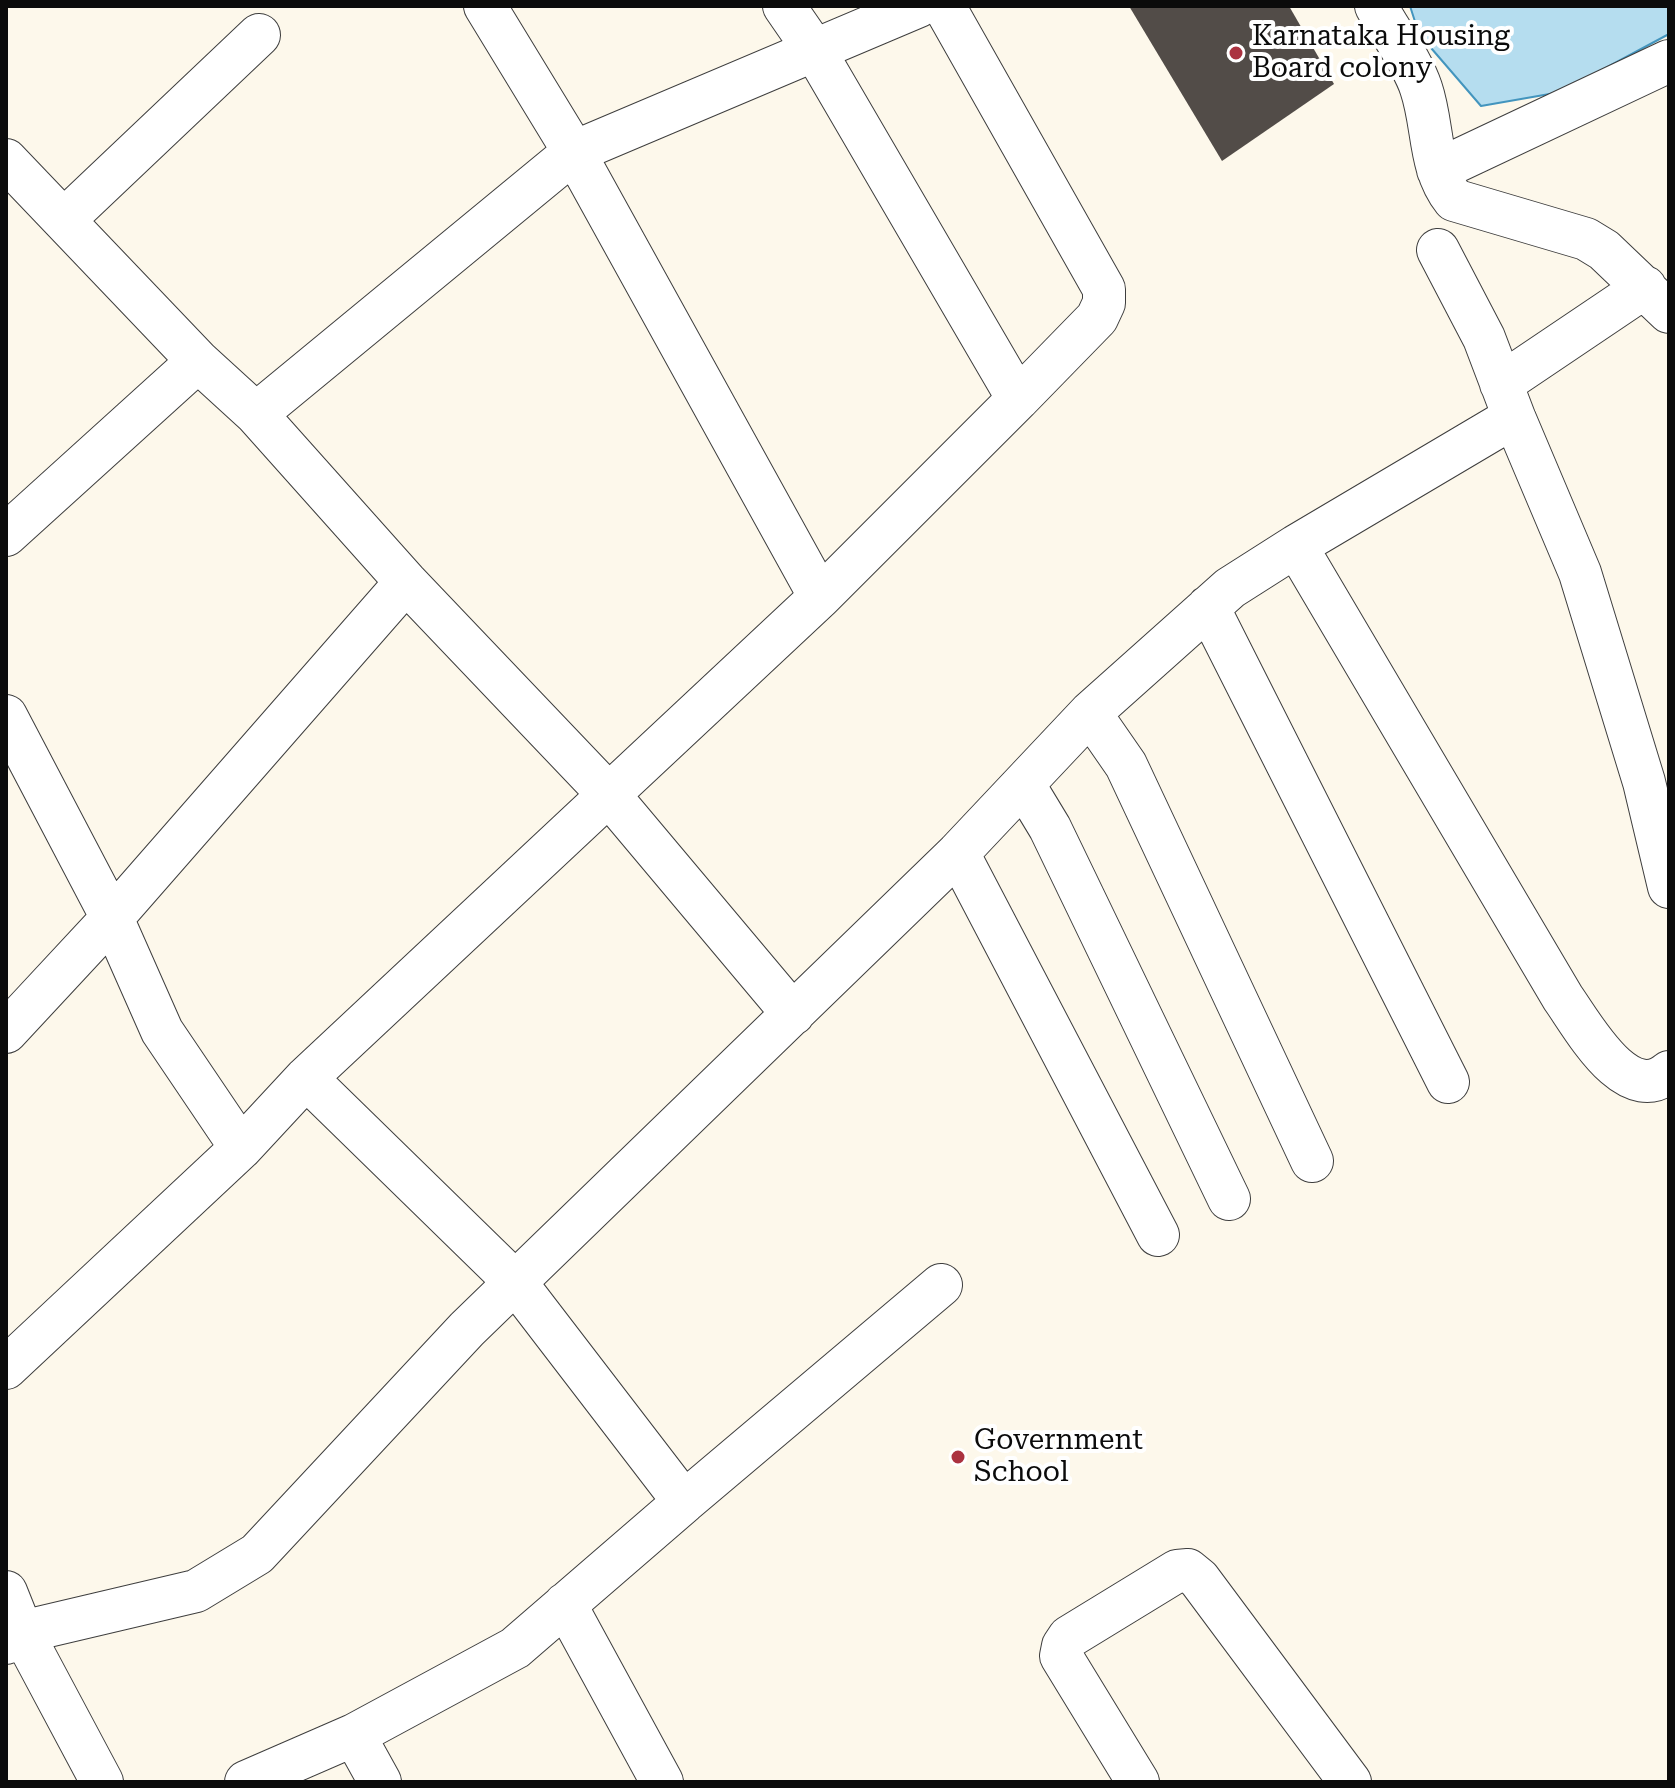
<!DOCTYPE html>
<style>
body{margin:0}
#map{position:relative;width:1675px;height:1788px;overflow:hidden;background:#fdf8eb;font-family:"Roboto Serif",serif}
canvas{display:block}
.frame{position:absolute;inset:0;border:8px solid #0b0b0b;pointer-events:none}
</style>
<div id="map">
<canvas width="1675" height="1788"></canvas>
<div class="frame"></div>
</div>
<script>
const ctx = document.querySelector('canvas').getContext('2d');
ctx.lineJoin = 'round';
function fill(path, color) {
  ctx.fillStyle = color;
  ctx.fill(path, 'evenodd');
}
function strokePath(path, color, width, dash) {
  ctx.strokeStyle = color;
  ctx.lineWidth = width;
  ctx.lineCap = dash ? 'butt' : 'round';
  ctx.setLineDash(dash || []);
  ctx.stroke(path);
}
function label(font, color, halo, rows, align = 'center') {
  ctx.font = font + ' "Roboto Serif",serif';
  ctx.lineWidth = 8;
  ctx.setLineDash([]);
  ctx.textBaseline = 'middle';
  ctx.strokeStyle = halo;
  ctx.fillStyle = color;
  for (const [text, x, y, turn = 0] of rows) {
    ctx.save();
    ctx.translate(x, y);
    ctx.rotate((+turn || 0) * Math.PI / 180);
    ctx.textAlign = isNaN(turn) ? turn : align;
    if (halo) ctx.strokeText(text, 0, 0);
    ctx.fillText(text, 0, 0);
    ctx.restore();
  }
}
const water = new Path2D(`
 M1410,6H1669V34L1561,92L1481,106L1419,34Z`);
fill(water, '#b5ddef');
strokePath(water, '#4395be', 2);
fill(new Path2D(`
 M1129,6H1289L1334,84L1222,161Z`), '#524c48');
const minor = new Path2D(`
 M485,6L574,152L820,597
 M944,6L1104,289V303L1097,318L1018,399
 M1376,6C1389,30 1413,63 1421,88C1434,126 1428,167 1454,200L1586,239L1604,250L1669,312
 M6,160L198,361L256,414L574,152L919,6
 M1438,170L1669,61
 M65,219L259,35
 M1438,250L1484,338L1514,417L1580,573L1644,782L1669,887
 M1501,384L1645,287
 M256,414L406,582L609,795L793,1014
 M6,535L198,361
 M1296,546L1563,998C1583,1026 1627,1108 1669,1072
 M1208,607L1448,1082
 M1090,713L1126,765L1312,1161
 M6,716L112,918L162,1031L241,1148
 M1024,785L1050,828L1229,1199
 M958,853L1158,1235
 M6,1032L112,918L406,582
 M306,1078L516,1283L684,1502L515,1648L354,1735L380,1782
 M6,1368L241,1148L306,1078L820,597L1018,399L815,51L784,6
 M684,1502L941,1285
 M6,1592L22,1632L102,1782
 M565,1604L662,1782
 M6,1643L22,1632L196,1591L257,1554L467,1329L958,853L1090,713L1230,588L1296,546L1514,417
 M246,1782L354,1735
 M1138,1782L1061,1656L1063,1646L1069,1637L1177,1571L1188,1570L1199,1579L1350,1782`);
strokePath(minor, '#3e3e3e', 44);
strokePath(minor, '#fff', 42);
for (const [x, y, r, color] of [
 [1236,53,8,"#ab3240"],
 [958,1457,8,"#ab3240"]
]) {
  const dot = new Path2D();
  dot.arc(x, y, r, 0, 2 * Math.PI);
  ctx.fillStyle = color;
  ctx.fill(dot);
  strokePath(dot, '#fff', 3);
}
label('28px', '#0b0b0b', '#fff', [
 ["Karnataka Housing",1252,37],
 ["Board colony",1252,69],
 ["Government",974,1441],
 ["School",974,1473]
], 'left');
</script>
